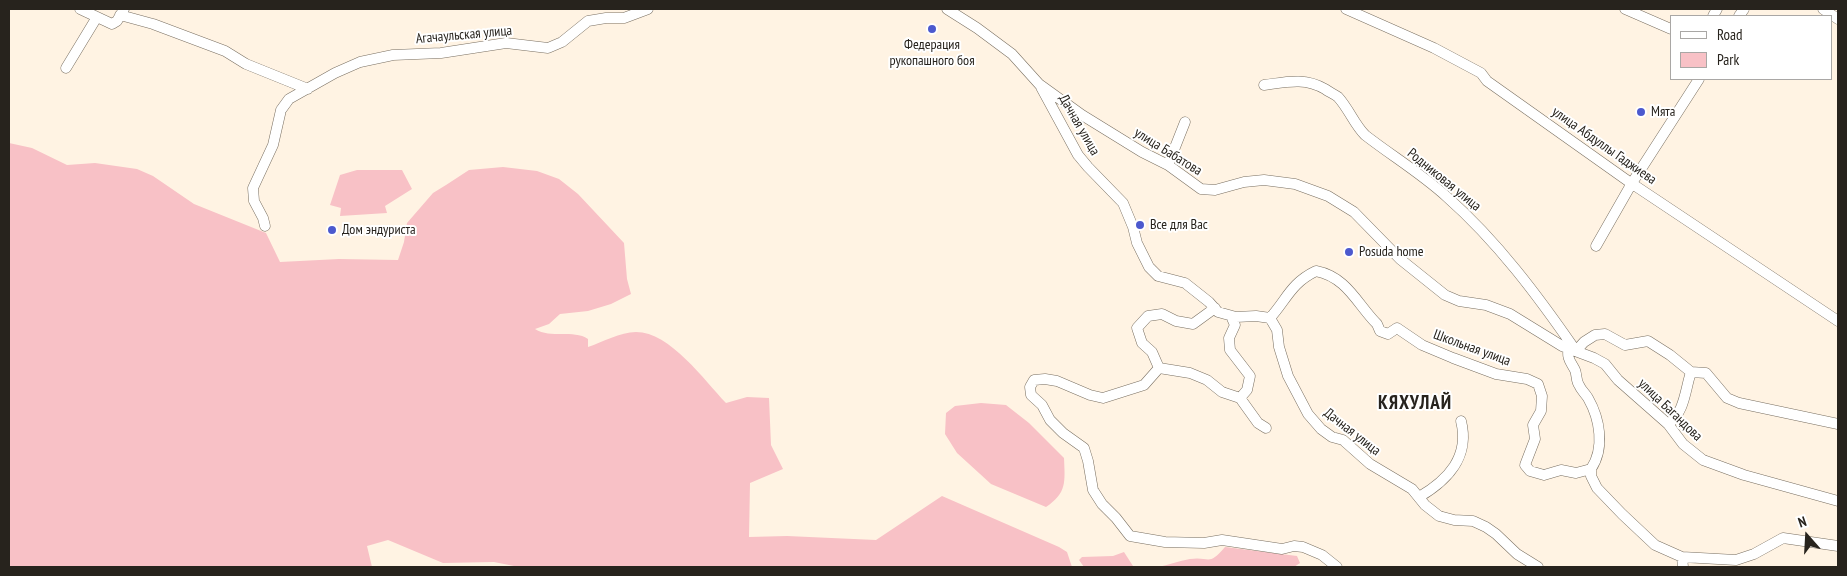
<!DOCTYPE html>
<meta charset="utf-8">
<style>
body{margin:0}
#map{position:relative;width:1847px;height:576px;overflow:hidden;background:#fff3e3;font-family:"PT Sans Narrow",sans-serif}
canvas{display:block}
.frame{position:absolute;inset:0;border:10px solid #27231d;pointer-events:none}
.legend{position:absolute;left:1670px;top:15px;width:162px;height:65px;box-sizing:border-box;background:#fff;border:1px solid #a9a7a5;margin:0;padding:6px 9px;list-style:none;font-size:15px;color:#27231d}
.legend li{display:flex;align-items:center;gap:10px;height:25px}
.legend b{width:25px;border:1px solid #a9a7a5}
.north{position:absolute;left:1782px;top:511px;width:50px;height:50px;-webkit-text-stroke:4px #fff;paint-order:stroke;rotate:341deg;font-size:14px;font-weight:700;line-height:20px;text-align:center;color:#27231d}
.north::after{content:'';display:block;margin:auto;width:18px;height:22px;background:#27231d;clip-path:polygon(50% 0,100% 100%,50% 72%,0 100%)}
</style>
<div id="map">
<canvas width="1847" height="576"></canvas>
<div class="frame"></div>
<ul class="legend">
<li><b style="height:6px;background:#fff"></b>Road</li>
<li><b style="height:14px;background:#f8c1c6"></b>Park</li>
</ul>
<div class="north">N</div>
</div>
<script>
const ctx = document.querySelector('canvas').getContext('2d');
ctx.lineJoin = 'round';
function fill(path, color) {
  ctx.fillStyle = color;
  ctx.fill(path, 'evenodd');
}
function strokePath(path, color, width, dash) {
  ctx.strokeStyle = color;
  ctx.lineWidth = width;
  ctx.lineCap = dash ? 'butt' : 'round';
  ctx.setLineDash(dash || []);
  ctx.stroke(path);
}
function label(font, color, halo, rows, align = 'center') {
  ctx.font = font + ' "PT Sans Narrow",sans-serif';
  ctx.lineWidth = 4;
  ctx.setLineDash([]);
  ctx.textBaseline = 'middle';
  ctx.strokeStyle = halo;
  ctx.fillStyle = color;
  for (const [text, x, y, turn = 0] of rows) {
    ctx.save();
    ctx.translate(x, y);
    ctx.rotate((+turn || 0) * Math.PI / 180);
    ctx.textAlign = isNaN(turn) ? turn : align;
    if (halo) ctx.strokeText(text, 0, 0);
    ctx.fillText(text, 0, 0);
    ctx.restore();
  }
}
fill(new Path2D(`
 M9,143L32,148L67,165L95,163L137,169L153,176L194,204L266,233L280,262L339,259L398,260L404,242L407,223L433,193L446,185L469,170L503,167L537,171L559,179L578,194L624,243L627,279L631,294L611,304L588,311L560,314L549,324L535,329C551,339 573,329 588,339V347C603,342 620,332 636,332C670,332 704,380 726,403L747,397L769,398L771,445L783,469L750,483L749,537L787,536L876,540L942,496L1059,547L1067,552L1072,567H519L494,562L443,563L388,540L367,546L372,567H9Z
 M357,170H402L412,189L385,206L387,213L340,216L341,208L330,205L340,175Z
 M981,403L1006,405L1029,423L1064,458C1065,482 1067,493 1046,507L991,484L957,453L945,434L946,413L955,406Z
 M1225,547L1297,556L1300,563L1294,567H1158C1168,565 1179,561 1190,559C1210,556 1208,567 1225,547Z
 M1124,552L1133,566L1136,567H1084L1079,560L1082,557L1113,556Z`), '#f8c1c6');
const minor = new Path2D(`
 M80,9L112,24L117,21L124,9
 M947,9L977,28L1012,54L1039,84L1082,115L1142,152L1168,165L1201,189L1215,190L1244,182L1264,180L1295,184L1328,196L1354,212L1400,259L1445,295L1459,301L1486,305L1510,314L1562,346L1594,358L1605,364L1618,380L1668,424L1683,444L1703,460L1744,475L1838,501
 M1346,9L1434,48L1481,73L1487,81L1628,181L1838,321
 M1625,9L1671,29
 M1823,9L1838,19
 M120,15L153,24L225,51L246,64L308,89
 M1713,16L1717,9
 M1739,16L1744,9
 M66,68L97,17
 M1264,85C1286,82 1305,77 1325,89C1329,92 1334,94 1338,97C1349,109 1354,124 1365,135C1392,156 1422,174 1447,197C1497,241 1538,296 1576,351
 M1041,87L1078,155L1088,167L1123,203L1133,227L1137,243L1149,267L1158,276L1185,283L1209,302L1218,312L1236,317L1256,316L1270,318L1277,330L1279,347L1288,376L1308,414L1321,429L1332,437L1343,440L1370,464L1412,489L1425,505L1439,516L1454,520L1473,521L1486,527L1496,534L1517,554L1538,567
 M1168,165L1185,122
 M265,226L263,218L254,201L253,188L273,145L281,110L289,99L335,73L360,62L393,55L441,53L506,43L548,48L562,42L588,21L606,18H624L648,9
 M1596,246L1632,183L1699,79
 M1231,316L1235,325L1229,338L1230,350L1250,376L1247,390L1240,398L1258,423L1266,428
 M1270,318C1287,299 1291,283 1316,271C1347,277 1357,304 1377,324L1380,331L1388,334L1397,328L1422,345L1453,358L1496,374L1527,379L1538,384L1542,396L1541,411L1533,425L1535,439L1525,465L1530,471L1544,475L1561,470L1576,473L1591,469V476L1597,488L1622,514L1655,545L1682,557L1736,560L1754,554L1783,538L1838,546
 M1569,348C1566,358 1571,362 1575,370C1577,375 1576,381 1579,385C1581,390 1585,393 1588,398C1600,419 1605,448 1591,469
 M1576,351L1584,342L1595,335L1605,334L1625,345L1648,341L1670,355L1691,372
 M1159,368L1144,385L1103,398L1090,395L1057,381L1045,379L1034,380L1030,387L1031,395L1042,405L1050,420L1063,433L1084,448L1088,461L1093,490L1102,504L1116,518L1130,536L1165,542L1204,543L1222,540L1282,549L1294,546L1303,547L1322,555L1337,567
 M1159,368L1152,352L1142,343L1137,328L1148,316L1162,314L1176,321L1193,324L1215,308
 M1159,368L1190,373L1207,380L1222,392L1240,398
 M1691,372L1706,373L1727,398L1739,403L1838,424
 M1668,424C1685,412 1685,390 1691,372
 M1419,497C1448,480 1470,457 1461,421
 M1682,557L1683,567`);
strokePath(minor, '#796f61', 11);
strokePath(minor, '#fff', 10);
for (const [x, y, r, color] of [
 [932,29,5,"#4c59ce"],
 [1641,112,5,"#4c59ce"],
 [1140,225,5,"#4c59ce"],
 [332,230,5,"#4c59ce"],
 [1349,252,5,"#4c59ce"]
]) {
  const dot = new Path2D();
  dot.arc(x, y, r, 0, 2 * Math.PI);
  ctx.fillStyle = color;
  ctx.fill(dot);
  strokePath(dot, '#fff', 2);
}
label('14px', '#27231d', '#fff', [
 ["Агачаульская улица",464,35,-5],
 ["Дачная улица",1079,125,60],
 ["улица Абдуллы Гаджиева",1604,146,35],
 ["улица Бабатова",1168,152,32],
 ["Родниковая улица",1444,180,39],
 ["Школьная улица",1472,348,20],
 ["улица Багандова",1670,410,44],
 ["Дачная улица",1352,432,38]
]);
label('14px', '#27231d', '#fff', [
 ["Федерация",932,45,"center"],
 ["рукопашного боя",932,61,"center"],
 ["Мята",1651,112],
 ["Все для Вас",1150,225],
 ["Дом эндуриста",342,230],
 ["Posuda home",1359,252]
], 'left');
ctx.letterSpacing = '1px';
label('bold 19px', '#27231d', '#fff', [
 ["КЯХУЛАЙ",1415,404]
]);
ctx.letterSpacing = '0px';
</script>
